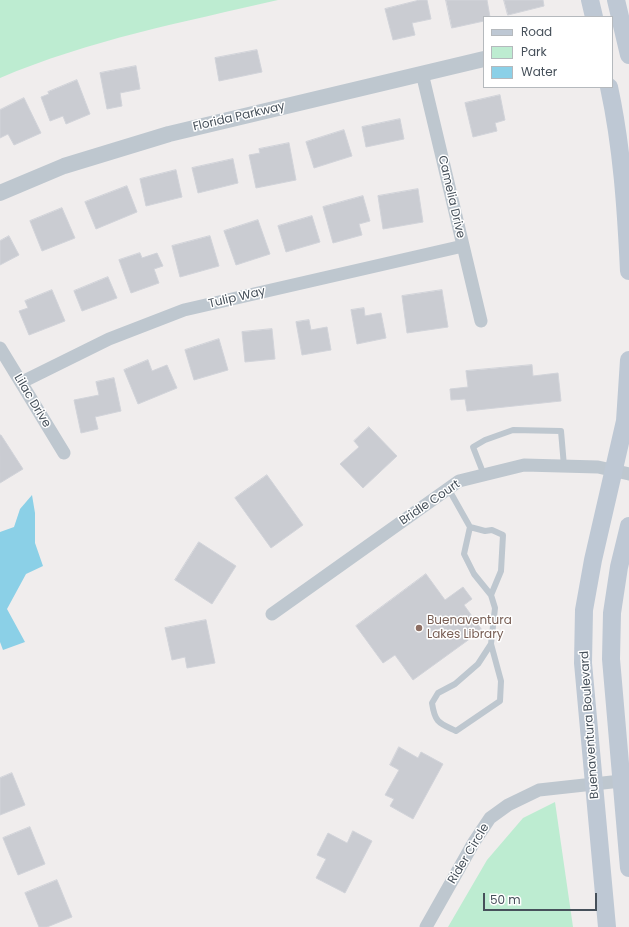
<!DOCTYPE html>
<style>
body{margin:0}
#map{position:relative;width:629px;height:927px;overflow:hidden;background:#f0eded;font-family:Poppins,sans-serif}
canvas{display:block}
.legend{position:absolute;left:483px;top:16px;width:130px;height:72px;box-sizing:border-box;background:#fff;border:1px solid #b5b9bd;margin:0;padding:5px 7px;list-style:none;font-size:12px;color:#46505a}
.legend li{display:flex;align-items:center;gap:8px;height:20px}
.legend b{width:20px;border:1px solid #b5b9bd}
.scale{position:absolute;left:483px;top:893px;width:114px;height:18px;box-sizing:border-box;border:2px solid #46505a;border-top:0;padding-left:5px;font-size:12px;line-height:14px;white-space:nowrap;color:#46505a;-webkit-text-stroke:3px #fff;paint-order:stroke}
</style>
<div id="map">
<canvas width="629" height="927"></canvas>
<ul class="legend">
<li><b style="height:5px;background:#bec8d4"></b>Road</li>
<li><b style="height:11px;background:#bdecd1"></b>Park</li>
<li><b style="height:11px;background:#8bd0e7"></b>Water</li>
</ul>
<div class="scale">50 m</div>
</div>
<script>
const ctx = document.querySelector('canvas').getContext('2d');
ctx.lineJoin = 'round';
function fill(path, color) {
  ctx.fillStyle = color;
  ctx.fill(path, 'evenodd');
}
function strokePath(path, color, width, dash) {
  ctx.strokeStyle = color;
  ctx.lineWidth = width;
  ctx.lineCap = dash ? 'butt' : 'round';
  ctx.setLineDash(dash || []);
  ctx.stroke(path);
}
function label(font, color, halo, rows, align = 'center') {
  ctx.font = font + ' Poppins,sans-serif';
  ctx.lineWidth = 3;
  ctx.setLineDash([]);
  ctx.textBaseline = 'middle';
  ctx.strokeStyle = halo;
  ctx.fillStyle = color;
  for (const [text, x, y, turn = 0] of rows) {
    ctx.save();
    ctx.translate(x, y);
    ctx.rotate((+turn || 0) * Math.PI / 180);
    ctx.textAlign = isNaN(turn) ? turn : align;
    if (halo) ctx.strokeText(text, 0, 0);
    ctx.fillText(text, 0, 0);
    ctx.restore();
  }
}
fill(new Path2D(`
 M0,0H278C184,22 89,40 0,78Z
 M555,802L573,927H448L487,860L523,818Z`), '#bdecd1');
fill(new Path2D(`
 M32,495L35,513V543L43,566L26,574L7,609L25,642L3,650L0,642V532L14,527L20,509Z`), '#8bd0e7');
const building = new Path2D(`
 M420,0H427L431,19L412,23L415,35L393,40L385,9Z
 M446,0H487L490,17H484V21L452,28Z
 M504,0H543L544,6L508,15Z
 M257,50L262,72L219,81L215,58Z
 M136,66L140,89L120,93L122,106L107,109L100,73Z
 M77,80L90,114L66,124L63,116L50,121L41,97L49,94L48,92Z
 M500,95L505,120L495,123L497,131L473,137L465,103Z
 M24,98L41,133L14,145L8,134L0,138V110Z
 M400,119L404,139L366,147L362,127Z
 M344,130L352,156L314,168L306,142Z
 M289,143L296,180L256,188L249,155L260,153L259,149Z
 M233,159L238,183L198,193L192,168Z
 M176,170L182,197L146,206L140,179Z
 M127,186L137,212L96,229L85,202Z
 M418,189L423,222L383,229L378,196Z
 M363,196L370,221L359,224L362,235L333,243L323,207Z
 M62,208L75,238L42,251L30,221Z
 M312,216L320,242L286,252L278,226Z
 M258,220L270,254L236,265L224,231Z
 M9,236L19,255L0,265V241Z
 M210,236L219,266L180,277L172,246Z
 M140,253L142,258L157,253L163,266L154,269L159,283L131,293L119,260Z
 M108,277L117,298L82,311L74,291Z
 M52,290L65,321L29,335L19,311L28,308L25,301Z
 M442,290L448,327L407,333L402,296Z
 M364,308L365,316L381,313L386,338L357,344L351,310Z
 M309,320L311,330L327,327L331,350L302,355L296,322Z
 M272,329L275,359L245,362L242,332Z
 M219,339L228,370L194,380L185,350Z
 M148,360L152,371L167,365L177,388L138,404L124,370Z
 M532,365L533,376L558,373L561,401L467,411L465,399L451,400L450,389L468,387L466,371Z
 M114,378L121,411L95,417L98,429L81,433L74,400L99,395L96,382Z
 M369,427L397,456L363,488L340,464L359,447L354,441Z
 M0,435H1L23,469L0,483Z
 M267,475L303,525L271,548L235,498Z
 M199,542L236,566L212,604L175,580Z
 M426,574L445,600L463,587L472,599L464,605L482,630L413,680L395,655L383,663L356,626Z
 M206,620L215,663L187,668L185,657L172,660L165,628Z
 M399,747L418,758L421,752L443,764L413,819L390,806L394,799L385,795L399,770L390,765Z
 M12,773L25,805L0,815V778Z
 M30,827L45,864L18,875L3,838Z
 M353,831L372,841L345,893L316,878L326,859L317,855L328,833L347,843Z
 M57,880L72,917L47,927H39L25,893Z`);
fill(building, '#caccd2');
strokePath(building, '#d1d3d9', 1);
strokePath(new Path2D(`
 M484,475L473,447L485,440L513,430L561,431L564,466
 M448,488L470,527L464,554L474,574L491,595L495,608L491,644L478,664L455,684L438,693L432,703C435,723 439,723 456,731L500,701L501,681L491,644
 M470,527L485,531L492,530L503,535L501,571L491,595`), '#bec7cf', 6);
strokePath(new Path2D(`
 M422,73L481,321
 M0,348L64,453
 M22,382L109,339L184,310L463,246
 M272,614L459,481L524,465L598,467L629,474
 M426,927L474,842L490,818L508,805L539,790L621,781`), '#bec7cf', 13);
strokePath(new Path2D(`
 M0,193L64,166L169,134L484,59`), '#bec7cf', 16);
strokePath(new Path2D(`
 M590,0L594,17
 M616,0L629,55
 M609,87C622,147 626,209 629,271
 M629,526L619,567L612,613L611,659L629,868
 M607,927L583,663L584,610L593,560L625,421L629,360`), '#bec8d4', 18);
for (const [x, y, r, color] of [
 [419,628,4,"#8d6e63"]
]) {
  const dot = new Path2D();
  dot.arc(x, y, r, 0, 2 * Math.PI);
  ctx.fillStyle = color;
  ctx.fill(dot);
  strokePath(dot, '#fff', 1.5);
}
label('12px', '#46505a', '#fff', [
 ["Florida Parkway",239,117,-13],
 ["Camelia Drive",451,197,77],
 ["Tulip Way",237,298,-13],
 ["Lilac Drive",32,401,59],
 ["Bridle Court",430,503,-34],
 ["Buenaventura Boulevard",590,725,-94],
 ["Rider Circle",469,854,-59]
]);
label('12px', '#785e54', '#fff', [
 ["Buenaventura",427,621],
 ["Lakes Library",427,635]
], 'left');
</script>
